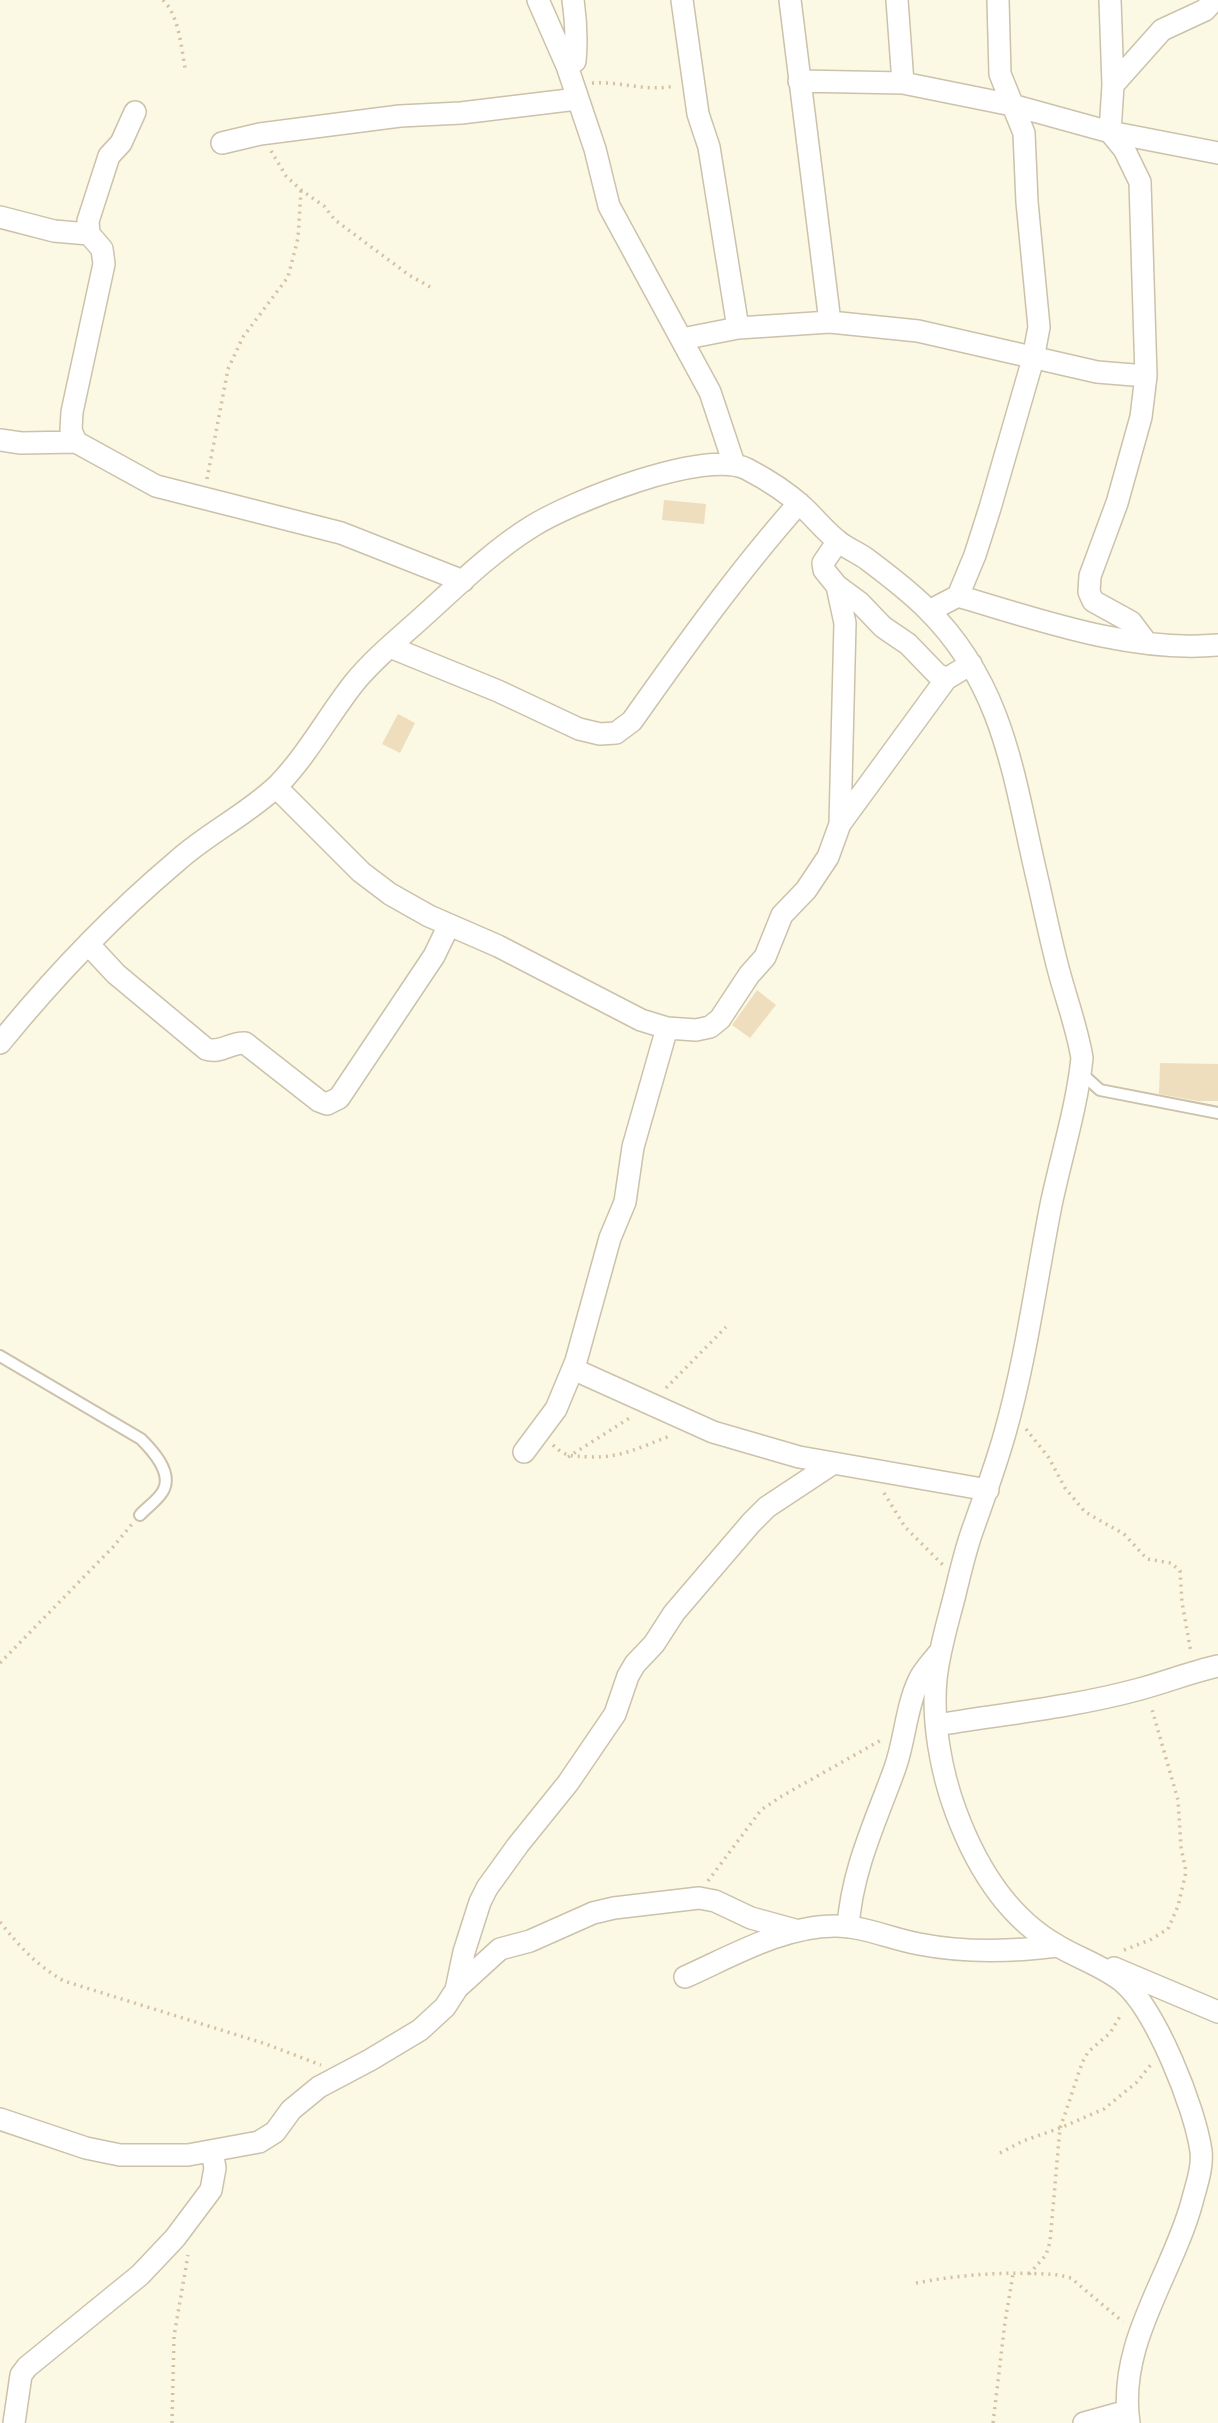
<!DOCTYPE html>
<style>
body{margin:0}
canvas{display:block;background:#fbf8e4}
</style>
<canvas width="1218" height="2423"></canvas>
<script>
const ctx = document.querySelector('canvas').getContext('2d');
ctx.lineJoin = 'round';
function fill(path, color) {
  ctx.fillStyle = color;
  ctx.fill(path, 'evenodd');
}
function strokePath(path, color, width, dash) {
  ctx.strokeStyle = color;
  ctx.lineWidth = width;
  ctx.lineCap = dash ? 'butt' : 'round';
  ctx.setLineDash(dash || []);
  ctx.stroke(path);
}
fill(new Path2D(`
 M664,500L706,504L704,524L662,520Z
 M398,714L415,723L400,753L382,744Z
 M757,990L776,1005L750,1038L732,1025Z
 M1160,1063L1218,1064V1101H1198L1159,1094Z`), '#efdebd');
const service = new Path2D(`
 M1080,1072L1100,1090L1218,1113
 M0,1356L141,1439C152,1450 172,1471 164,1489C160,1499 147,1507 140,1515`);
const minor = new Path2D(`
 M538,0L567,66L595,149L609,206L710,392L734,464
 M682,0L698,114L709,147L738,328
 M790,0L830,322
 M897,0L903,83
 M1110,0L1113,85L1110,132L1124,149L1140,182L1146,376L1141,417L1117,503L1090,576L1089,592L1093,601L1131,622L1146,642
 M567,66L575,61C577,40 576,21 573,0
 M799,81L903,83L1012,105L1110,132L1218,153
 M1113,85L1162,30L1205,10L1214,0
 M222,143L260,134L400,116L461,113L577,99
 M0,217L54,231L89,234
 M682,339L738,328L830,322L918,331L1097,372L1146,376
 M0,440L21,443L76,442L156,486L341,533L463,581
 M76,442L71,430L72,412L104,264L102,249L89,234L88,221L109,156L121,143L135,112
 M838,541L823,563L824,570L837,586L860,603L883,627L908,644L937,674L946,679
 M837,586L845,623L840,824
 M958,596L975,555L990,508L1033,359L1039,327L1027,202L1024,133L1000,74L998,0
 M929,611L958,596C1039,620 1132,653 1218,645
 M390,647L498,691L579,729L600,734L616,733L632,721C685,646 738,572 799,503
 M276,787L361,872L390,894L429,916L498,946L641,1020L667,1028L696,1030L710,1027L720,1019L749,975L765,957L782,915L806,890L828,857L840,824L946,679L971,664
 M89,945L116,974L206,1049C220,1054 231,1042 245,1043L319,1101L327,1104L339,1098L434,956L449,925
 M0,1043C53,978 113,915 177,861C208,833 248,814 278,785C308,754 328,716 354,683C375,657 402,636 427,613C460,583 494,550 531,527C570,502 706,448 747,469C766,479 788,493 803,507C815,518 826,532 839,542C848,549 859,553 868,560C888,575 909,591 927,609C1007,688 1014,783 1039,886C1045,913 1051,941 1058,968C1066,999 1077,1027 1082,1058C1077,1107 1061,1157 1051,1205C1036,1281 1026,1359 1005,1433C996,1465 985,1495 974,1526C965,1550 960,1574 954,1598C947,1625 939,1651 936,1679C932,1721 941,1772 956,1812C976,1866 1006,1917 1058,1946C1080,1959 1103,1966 1123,1982C1156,2010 1195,2108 1201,2151C1203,2168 1196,2186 1192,2202C1172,2276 1117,2343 1129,2423
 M573,1369L713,1432L799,1457L988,1490
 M524,1452L556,1409L576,1361L610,1238L625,1202L633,1147L667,1028
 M937,1725C1004,1714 1074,1707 1140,1689C1166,1682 1191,1672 1218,1666
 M848,1927C852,1869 876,1821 895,1768C905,1740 906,1707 919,1680C923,1671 932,1662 938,1654
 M1114,1968L1218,2012
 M685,1977C732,1956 783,1926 835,1926C864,1926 891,1939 919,1944C965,1953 1010,1952 1057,1946
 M456,1989L500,1949L530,1941L593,1913L614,1908L699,1898L715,1901L751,1918L795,1930
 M0,2119L86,2148L120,2155H188L259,2142L275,2132L291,2110L319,2087L370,2060L420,2030L445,2007L456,1990L464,1952L480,1902L487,1888L518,1845L568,1783L615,1714L628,1676L635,1664L654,1644L674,1613L751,1523L767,1507L832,1464
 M14,2423L21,2375L27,2367L140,2275L175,2238L211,2190L215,2168L212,2151
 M1084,2423L1127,2411`);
strokePath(service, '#ccc2ab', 14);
strokePath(minor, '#ccc2ab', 24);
strokePath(new Path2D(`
 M163,0C179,16 181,46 185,68
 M592,83C620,81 646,92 674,86
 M271,151L286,176L301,190L324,206L335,220L409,275L430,287
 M207,479L228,369L243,337L288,277L298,238L301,190
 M666,1388L726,1327
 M1026,1429L1049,1458L1065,1488L1085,1512L1124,1534L1147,1559L1171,1563L1180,1571L1182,1602L1191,1653
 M553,1445C565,1457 573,1456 589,1457C622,1458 640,1447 670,1436
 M568,1457L631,1417
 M884,1493L905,1527L943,1565
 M0,1663L113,1547L132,1524
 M708,1881L761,1810L782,1796L883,1739
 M0,1922C20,1947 36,1965 64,1981L263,2043L321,2065
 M1124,1950L1150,1940L1168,1929L1178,1906L1186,1872L1181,1847L1178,1800L1151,1706
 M1000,2153L1023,2141L1060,2128L1104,2109L1137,2082L1153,2062
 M1029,2274L1046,2255L1050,2242L1060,2128L1066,2111L1082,2063L1088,2052L1110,2033L1122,2013
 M916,2283C963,2274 1011,2271 1059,2275L1071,2278L1123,2322
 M172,2423L174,2336L188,2255
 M993,2423L1005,2322L1013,2274`), '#d3c1a1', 3.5, [2, 5]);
strokePath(service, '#fff', 10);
strokePath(minor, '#fff', 21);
</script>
